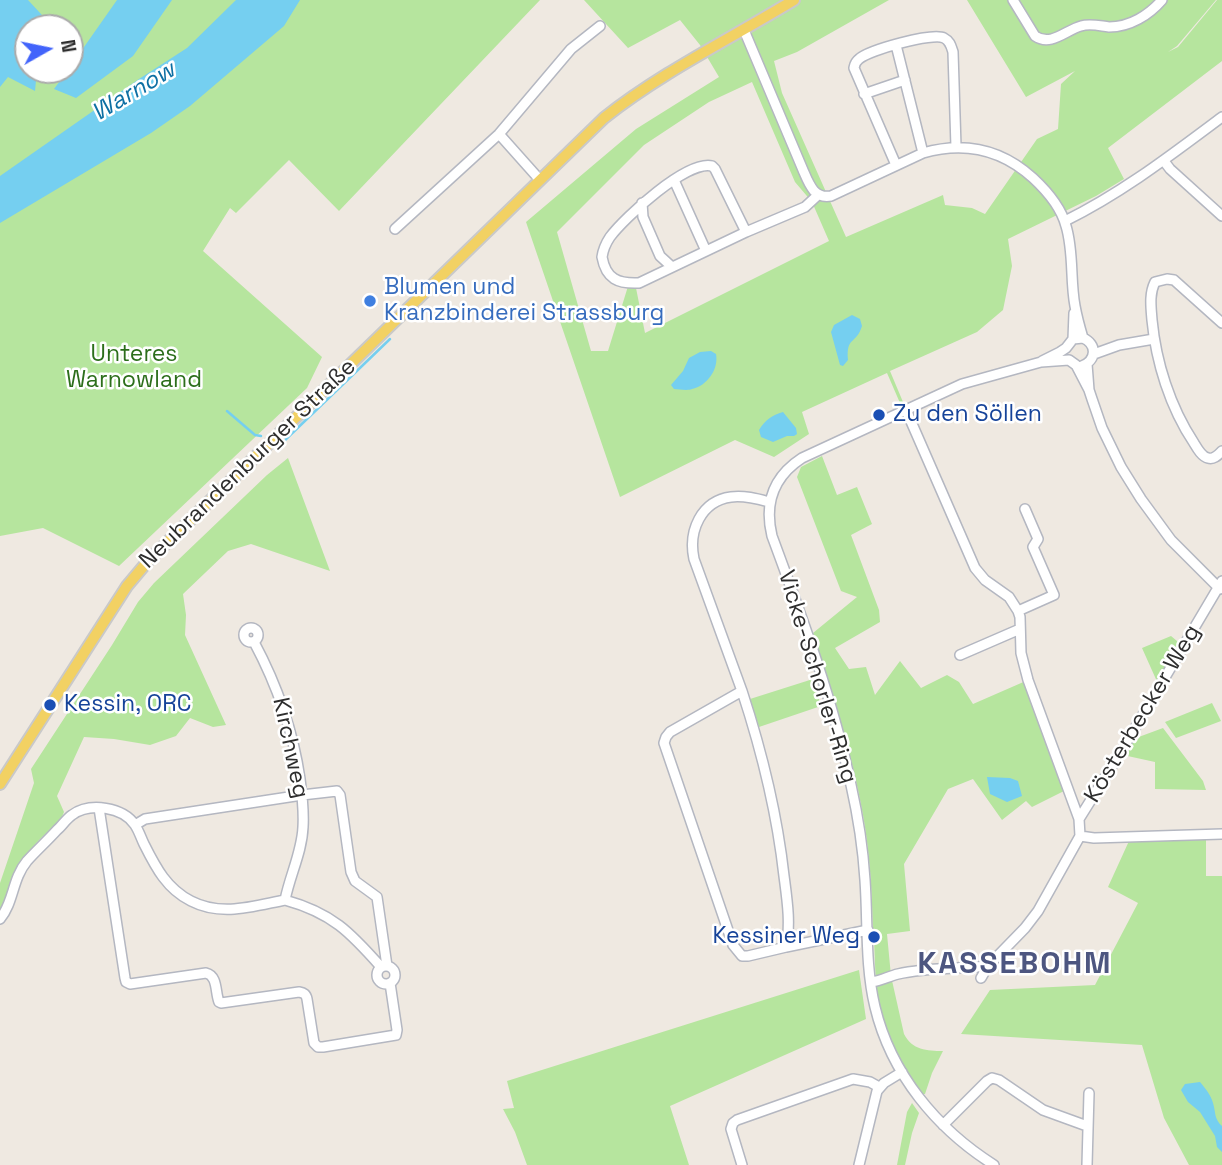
<!DOCTYPE html>
<meta charset="utf-8">
<style>
body{margin:0}
#map{position:relative;width:1222px;height:1165px;overflow:hidden;background:#efe9e1;font-family:"Space Grotesk",sans-serif}
canvas{display:block}
.north{position:absolute;left:14px;top:14px;width:70px;height:70px;box-sizing:border-box;background:#fff;border:2px solid #ababab;border-radius:50%;rotate:81deg;font-size:19px;font-weight:700;line-height:28px;text-align:center;color:#2e2e2e}
.north::after{content:'';display:block;margin:auto;width:24px;height:32px;background:#4264fb;clip-path:polygon(50% 0,100% 100%,50% 72%,0 100%)}
</style>
<div id="map">
<canvas width="1222" height="1165"></canvas>
<div class="north">N</div>
</div>
<script>
const ctx = document.querySelector('canvas').getContext('2d');
ctx.lineJoin = 'round';
function fill(path, color) {
  ctx.fillStyle = color;
  ctx.fill(path, 'evenodd');
}
function strokePath(path, color, width, dash) {
  ctx.strokeStyle = color;
  ctx.lineWidth = width;
  ctx.lineCap = dash ? 'butt' : 'round';
  ctx.setLineDash(dash || []);
  ctx.stroke(path);
}
function label(font, color, halo, rows, align = 'center') {
  ctx.font = font + ' "Space Grotesk",sans-serif';
  ctx.lineWidth = 5;
  ctx.setLineDash([]);
  ctx.textBaseline = 'middle';
  ctx.strokeStyle = halo;
  ctx.fillStyle = color;
  for (const [text, x, y, turn = 0] of rows) {
    ctx.save();
    ctx.translate(x, y);
    ctx.rotate((+turn || 0) * Math.PI / 180);
    ctx.textAlign = isNaN(turn) ? turn : align;
    if (halo) ctx.strokeText(text, 0, 0);
    ctx.fillText(text, 0, 0);
    ctx.restore();
  }
}
fill(new Path2D(`
 M0,0H540L339,211L289,160L236,213L230,208L203,251L322,357L307,388L119,566L43,528L0,536ZM28,28H70V70H28Z
 M584,0H889L797,52L774,61L782,93L846,237L943,195L945,205L972,208L985,214L1037,139L1058,129L1061,84L1075,71L1026,97L967,0H1216L1177,46L1168,52L1178,47L1217,0H1222V61L1108,148L1124,179L1096,196L1008,239L1012,266L1003,310L977,332L890,371L903,402L900,403L887,373L802,412L809,434L774,457L735,440L620,497L526,222L636,129L719,77L700,45L680,20L628,48ZM752,82L795,182L812,202L829,241L645,333L635,283H629L608,351H591L557,232L644,145L709,102Z
 M822,456L837,495L857,487L872,524L851,535L879,610L880,622L835,648L849,669L866,667L875,695L900,661L921,688L947,675L959,682L973,704L1028,680L1068,789L1032,807L1026,801L1002,820L973,779L948,789L904,864L910,931L887,934L891,976L904,1034C912,1050 927,1051 943,1051L932,1073L925,1094H922C901,1067 883,1030 878,996C875,978 875,960 874,941H878L877,933H873C872,894 870,854 863,815C852,753 832,693 813,633L857,597L841,591L797,477L801,467Z
 M288,458L330,571L251,544L228,551L183,594L186,615L185,635L226,725L213,727L190,718L176,736L150,745L114,739L84,737L57,796L64,812L61,819C45,835 24,852 14,873C8,885 7,898 0,909V883L34,783L31,769L112,645L138,602L154,583L267,475Z
 M1171,636L1183,646L1159,686L1142,648Z
 M813,679L821,706L759,727L750,699Z
 M1212,703L1221,721L1176,738L1165,722Z
 M1163,728L1203,781L1206,790L1155,789V762L1123,755L1133,737L1136,738Z
 M1206,839V876H1222V1165H1189L1164,1118L1142,1045L961,1034L990,990L1095,985L1138,903L1108,887L1129,841Z
 M859,970L866,1019L670,1106L689,1165H527L515,1132L503,1109L514,1108L507,1081Z
 M912,1103L919,1113L912,1133L905,1165H897L907,1112Z`), '#b6e59e');
fill(new Path2D(`
 M0,0H28L54,28H28V70H37L35,91L8,77L0,87Z
 M117,0H172L133,56L76,98L54,89L68,70H70V67Z
 M236,0H300L284,26L190,106L151,133L0,223V176L139,79L187,48Z
 M852,315L860,319L862,326C856,345 846,336 848,360L843,366L840,365L831,332L834,325Z
 M711,351L716,354C719,369 707,386 692,389C687,391 679,389 674,389L671,385L683,371L689,358L700,352Z
 M783,412L796,428L797,434L794,436H787L773,442L761,437L759,430C765,420 772,415 783,412Z
 M987,777L1010,778L1018,781L1022,796L1007,802L990,794Z
 M1200,1082C1205,1088 1211,1095 1213,1103C1216,1113 1214,1119 1222,1126V1152L1217,1147L1215,1136L1200,1112L1188,1102L1181,1090L1185,1084Z`), '#75cff0');
strokePath(new Path2D(`
 M227,411L255,435L261,436
 M279,441L282,443L390,339`), '#75cff0', 2.5);
const minor = new Path2D(`
 M1013,0L1035,36C1051,47 1066,30 1081,26C1090,23 1100,26 1109,27C1130,27 1149,15 1162,0
 M744,30L803,170C809,184 814,199 831,196L923,153C965,141 1001,149 1033,178C1047,191 1061,207 1066,226C1074,252 1070,280 1075,306C1077,317 1080,328 1083,338
 M896,45L923,153
 M864,94L905,80
 M499,134L540,180
 M1164,161L1170,169L1222,216
 M896,165L854,68C855,64 855,62 859,59C869,50 933,32 944,38C950,41 951,46 953,52L956,147
 M674,180L706,251
 M642,203L643,217L660,256L672,267
 M1065,221C1122,193 1171,155 1222,117
 M395,229L499,134L571,49L600,26
 M746,232L715,169L712,166C687,160 625,217 610,237C606,243 603,250 602,257C606,279 618,284 639,283L746,232L805,207L818,195
 M1222,323L1174,280L1167,279L1155,282C1149,294 1151,307 1152,320C1156,362 1170,407 1194,443C1197,448 1202,457 1208,458C1214,460 1218,455 1222,451
 M1073,339L1074,313
 M1094,354L1119,345L1154,339
 M1042,361L1060,352L1066,348L1073,339L1083,338C1097,344 1097,360 1082,366
 M1087,364L1089,390L1092,399L1102,428L1121,467L1141,499L1171,540L1220,589
 M906,410L975,568L985,580L1009,597L1018,611L1020,617L1021,653L1028,680L1079,819L1080,836L1038,911L1025,928L988,966L981,978
 M1018,611L1054,595L1033,547L1038,539L1025,509
 M244 635a7 7 0 1 1 14 0a7 7 0 1 1-14 0Z
 M254,642C277,685 293,730 300,779C302,794 304,811 303,827C302,852 290,875 285,900C332,913 350,932 381,967
 M960,655L1020,629
 M742,691C762,752 777,813 784,876C787,899 791,924 786,947L748,956H742L733,945L664,743L666,737L670,732Z
 M742,691L694,559C688,531 701,501 731,497C744,495 758,499 769,502
 M99,808L125,978L126,982L130,984L206,973C218,976 215,992 219,1002L221,1003L299,992C304,993 306,994 307,999L314,1043L318,1047H323L396,1035L397,1030L390,983
 M1079,819L1119,755L1222,581
 M135,825L145,819L302,795L337,791L340,795L351,872L355,881L377,897L387,966
 M1080,836L1094,838L1222,834
 M0,919C14,902 12,879 27,861C36,851 47,841 57,830C62,826 66,819 72,815C90,802 123,807 135,825C139,831 141,838 144,844C156,868 167,889 191,901C222,917 254,906 285,900
 M786,947L868,930
 M377 975a9 9 0 1 1 18 0a9 9 0 1 1-18 0Z
 M871,982C881,981 889,976 898,974C927,967 959,969 988,966
 M943,1125L987,1081L992,1078L999,1080L1043,1110L1087,1126
 M742,1165L731,1129L733,1123L737,1120L853,1079L870,1082L879,1087
 M859,1165L877,1091L884,1083L902,1072
 M994,1165C937,1129 891,1074 875,1007C865,966 868,922 865,880C863,848 858,816 851,785C833,700 802,617 772,536C764,503 773,477 802,458L962,384L1041,362L1069,360L1076,365L1089,390
 M1087,1165L1089,1093`);
const major = new Path2D(`
 M0,784L127,586L148,561L604,118C662,72 730,39 794,0`);
strokePath(minor, '#b4b7c1', 12);
strokePath(major, '#c9c9c9', 14);
strokePath(minor, '#fff', 9);
strokePath(major, '#f2d163', 10);
for (const [x, y, r, color] of [
 [370,301,7,"#3f7fe0"],
 [879,415,7,"#1a4fb4"],
 [50,705,7,"#1a4fb4"],
 [874,937,7,"#1a4fb4"]
]) {
  const dot = new Path2D();
  dot.arc(x, y, r, 0, 2 * Math.PI);
  ctx.fillStyle = color;
  ctx.fill(dot);
  strokePath(dot, '#fff', 2.5);
}
label('23px', '#366cbe', '#fff', [
 ["Blumen und",384,288],
 ["Kranzbinderei Strassburg",384,314]
], 'left');
label('23px', '#2c6e1b', '#fff', [
 ["Unteres",134,355],
 ["Warnowland",134,381]
]);
label('23px', '#164399', '#fff', [
 ["Zu den Söllen",893,415],
 ["Kessin, ORC",64,705],
 ["Kessiner Weg",860,937,"right"]
], 'left');
label('23px', '#2e2e2e', '#fff', [
 ["Neubrandenburger Straße",248,464,-44],
 ["Vicke-Schorler-Ring",817,677,73],
 ["Kösterbecker Weg",1143,714,-59],
 ["Kirchweg",290,748,78]
]);
label('italic 24px', '#0d6fa3', '#fff', [
 ["Warnow",134,92,-31]
]);
ctx.letterSpacing = '2px';
label('bold 30px', '#4d5680', '#fff', [
 ["KASSEBOHM",1015,965]
]);
ctx.letterSpacing = '0px';
</script>
